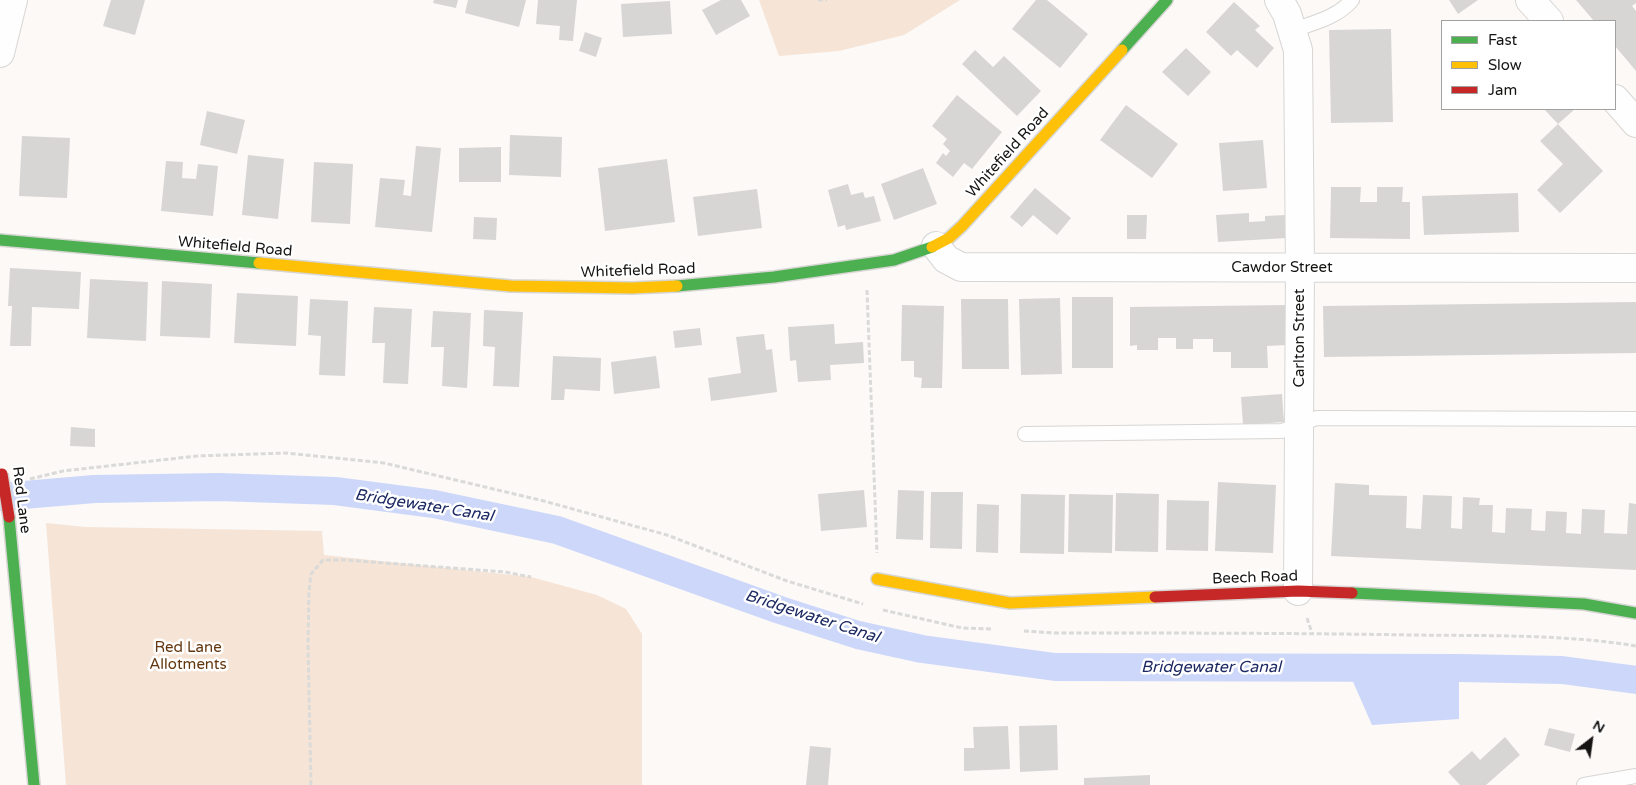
<!DOCTYPE html>
<style>
body{margin:0}
#map{position:relative;width:1636px;height:785px;overflow:hidden;background:#fcf9f7;font-family:"Varela Round",sans-serif}
canvas{display:block}
.legend{position:absolute;left:1441px;top:20px;width:175px;height:90px;box-sizing:border-box;background:#fff;border:1px solid #a1a1a1;margin:0;padding:6px 9px;list-style:none;font-size:15px;color:#151413}
.legend li{display:flex;align-items:center;gap:10px;height:25px}
.legend b{width:25px;border:1px solid #a1a1a1}
.north{position:absolute;left:1566px;top:715px;width:50px;height:50px;-webkit-text-stroke:4px #fff;paint-order:stroke;rotate:30deg;font-size:14px;font-weight:700;line-height:20px;text-align:center;color:#151413}
.north::after{content:'';display:block;margin:auto;width:18px;height:22px;background:#151413;clip-path:polygon(50% 0,100% 100%,50% 72%,0 100%)}
</style>
<div id="map">
<canvas width="1636" height="785"></canvas>
<ul class="legend">
<li><b style="height:6px;background:#4caf50"></b>Fast</li>
<li><b style="height:6px;background:#ffc107"></b>Slow</li>
<li><b style="height:6px;background:#c62828"></b>Jam</li>
</ul>
<div class="north">N</div>
</div>
<script>
const ctx = document.querySelector('canvas').getContext('2d');
ctx.lineJoin = 'round';
function fill(path, color) {
  ctx.fillStyle = color;
  ctx.fill(path, 'evenodd');
}
function strokePath(path, color, width, dash) {
  ctx.strokeStyle = color;
  ctx.lineWidth = width;
  ctx.lineCap = dash ? 'butt' : 'round';
  ctx.setLineDash(dash || []);
  ctx.stroke(path);
}
function label(font, color, halo, rows, align = 'center') {
  ctx.font = font + ' "Varela Round",sans-serif';
  ctx.lineWidth = 5;
  ctx.setLineDash([]);
  ctx.textBaseline = 'middle';
  ctx.strokeStyle = halo;
  ctx.fillStyle = color;
  for (const [text, x, y, turn = 0] of rows) {
    ctx.save();
    ctx.translate(x, y);
    ctx.rotate((+turn || 0) * Math.PI / 180);
    ctx.textAlign = isNaN(turn) ? turn : align;
    if (halo) ctx.strokeText(text, 0, 0);
    ctx.fillText(text, 0, 0);
    ctx.restore();
  }
}
fill(new Path2D(`
 M759,0H960L904,35L839,51L779,56Z
 M46,523L86,527L322,531L324,555L531,577L597,595L626,609L642,634V785H66Z`), '#f6e4d6');
fill(new Path2D(`
 M1347,668H1459V719L1372,725Z`), '#ccd7f9');
strokePath(new Path2D(`
 M0,497L94,489L219,487L335,491L434,504L557,530L780,610L858,635L922,649L1055,667L1459,668L1562,670L1636,680`), '#ccd7f9', 28);
fill(new Path2D(`
 M111,0H145L135,35L103,26Z
 M434,0H458L456,8L433,3Z
 M468,0H526L519,27L465,13Z
 M538,0H577L573,41L559,40L560,26L536,24Z
 M721,0H741L750,16L716,35L702,10Z
 M1036,0H1047L1088,34L1060,68L1012,29Z
 M1449,0H1478L1458,14Z
 M1576,0H1636V3L1632,6L1636,11V71L1615,46V21H1594Z
 M670,1L672,34L623,37L621,4Z
 M1234,2L1260,26L1255,30L1274,48L1257,68L1237,50L1231,56L1206,32Z
 M1391,29L1393,122L1331,123L1329,30Z
 M585,32L602,38L596,57L579,51Z
 M1186,48L1211,72L1188,96L1162,72Z
 M975,50L993,67L1004,56L1041,91L1017,116L962,64Z
 M957,95L1002,132L972,169L964,163L953,177L936,163L943,153L946,156L950,151L943,144L947,139L932,126Z
 M1126,105L1178,144L1152,178L1100,140Z
 M1544,109H1575L1558,124Z
 M207,111L245,120L237,154L200,145Z
 M1558,124L1603,171L1560,213L1537,190L1563,164L1540,141Z
 M510,135L562,137L561,177L509,175Z
 M22,136L70,138L67,198L19,196Z
 M1263,140L1267,188L1223,191L1219,143Z
 M416,146L441,148L432,232L375,227L380,178L405,180L403,195L411,196Z
 M501,147V182H459V148Z
 M248,155L284,159L278,219L242,215Z
 M667,159L675,222L605,231L598,168Z
 M166,161L183,162L182,178L196,179L198,164L218,166L213,216L161,211Z
 M314,162L353,164L350,224L311,222Z
 M923,168L937,204L894,220L881,184Z
 M848,184L851,195L863,192L865,198L874,196L881,221L846,230L845,225L838,227L828,190Z
 M1331,187H1361L1360,202H1377V187H1403L1402,202H1410V239L1330,238Z
 M1035,188L1071,218L1057,235L1033,215L1022,227L1010,217Z
 M757,189L762,228L698,236L693,197Z
 M1518,193L1519,232L1424,235L1422,196Z
 M1249,213V222L1265,221V216L1286,215L1287,238L1218,242L1216,215Z
 M1127,215H1147L1146,239H1127Z
 M474,217L497,218L496,240L473,239Z
 M10,268L81,272L79,309L32,307L31,346H10L12,306H8Z
 M90,279L148,282L146,341L87,338Z
 M162,281L212,284L210,338L160,336Z
 M237,293L298,296L296,346L234,343Z
 M1072,297H1113V368H1072Z
 M1060,298L1062,374L1021,375L1019,299Z
 M310,299L348,301L345,376L319,375L321,336L308,335Z
 M961,299H1008L1009,369H962Z
 M1636,302V353L1324,357L1323,306Z
 M902,305L944,306L942,388H921L922,378L914,377V361H901Z
 M1287,305V345L1267,346L1268,368H1231V352H1213V339H1193V349H1176V338H1158V350H1137V345L1130,346V307Z
 M374,307L412,309L408,384L383,383L385,343H372Z
 M484,310L523,312L519,387L493,386L495,347L483,346Z
 M433,311L471,313L467,388L442,386L444,347H431Z
 M834,324L835,344L863,342L864,363L830,365L831,380L798,382L796,360L790,361L788,327Z
 M700,328L702,345L675,348L673,331Z
 M764,334L766,350L772,349L777,392L711,401L708,378L741,373L736,337Z
 M553,356L601,358L600,391L565,389L564,400H551Z
 M656,356L660,388L614,394L611,362Z
 M1282,394L1284,422L1243,425L1241,397Z
 M71,427L95,429V447L70,446Z
 M1218,482L1276,485L1273,553L1215,551Z
 M1335,483L1369,485V495L1407,496L1406,528L1421,529L1423,495L1452,496L1451,528L1462,529L1463,497L1480,498L1479,505H1493L1492,532L1505,533L1506,508L1532,509L1531,530L1545,531L1546,511L1567,512L1566,533L1581,534L1582,509L1605,510L1604,533L1627,534L1629,503L1636,504V570L1331,556Z
 M864,490L867,527L821,531L818,494Z
 M898,490L924,491L923,540L896,539Z
 M931,492H963L962,549L930,548Z
 M1116,493L1159,494L1158,552L1115,551Z
 M1021,494L1065,495L1064,554L1020,553Z
 M1069,494L1113,495L1112,553L1068,552Z
 M1167,500L1209,501L1208,551L1166,550Z
 M977,504L999,505L998,553L976,552Z
 M1057,725L1058,770L1020,772L1019,726Z
 M1008,726L1010,769L964,771V748H974L973,727Z
 M1549,728L1575,734L1570,752L1544,745Z
 M1505,737L1520,755L1486,785H1460L1448,772L1472,751L1480,760Z
 M810,746L831,748L828,785H806Z
 M1150,775V785H1084V778Z`), '#d8d6d5');
const lane = new Path2D(`
 M1293,30C1314,23 1338,17 1352,0
 M1025,434L1282,431L1317,418L1636,419
 M1584,785L1636,776`);
const street = new Path2D(`
 M1279,0L1287,14L1298,50L1300,268L1298,591
 M1530,0L1549,21
 M0,53L13,0
 M1615,99L1636,123
 M936,246L946,259L961,267L1636,268`);
const fast = new Path2D(`
 M1122,50L1167,0
 M0,240L259,263
 M677,286L774,277L894,260L932,247
 M9,517L34,785
 M1352,593L1584,604L1636,613`);
const slow = new Path2D(`
 M932,247L949,238L962,226L1122,50
 M259,263L511,286L632,288L677,286
 M877,579L1010,603L1155,597`);
const jam = new Path2D(`
 M1155,597L1298,591L1352,593`);
strokePath(lane, '#d7d6d4', 16);
strokePath(street, '#d7d6d4', 30);
strokePath(fast, '#d7d6d4', 14);
strokePath(slow, '#d7d6d4', 14);
strokePath(jam, '#d7d6d4', 14);
strokePath(new Path2D(`
 M818,0H827
 M867,290L877,553
 M30,479L63,471L197,456L285,453L384,463L544,501L667,535L787,581L863,604
 M883,610L962,628L993,629
 M1307,618L1312,633
 M1024,631L1054,633C1174,633 1294,633 1413,635C1487,636 1563,634 1636,646
 M311,785L308,645L309,591L311,574L323,560H345L505,572L531,577`), '#dadad9', 3, [5, 2.5]);
strokePath(lane, '#fffefe', 14);
strokePath(street, '#fffefe', 28);
strokePath(fast, '#4caf50', 11);
strokePath(slow, '#ffc107', 11);
strokePath(jam, '#c62828', 11);
const jamBridge = new Path2D(`
 M2,474L9,517`);
strokePath(jamBridge, '#d7d6d4', 14, []);
strokePath(jamBridge, '#c62828', 11);
label('15px', '#151413', '#fff', [
 ["Whitefield Road",1008,153,-48],
 ["Whitefield Road",235,247,5],
 ["Cawdor Street",1282,268],
 ["Whitefield Road",638,271,-2],
 ["Carlton Street",1300,338,-90],
 ["Red Lane",21,500,83],
 ["Beech Road",1255,578,-2]
]);
label('15px', '#62360f', '#fff', [
 ["Red Lane",188,648],
 ["Allotments",188,665]
]);
label('italic 16px', '#1c2962', '#fff', [
 ["Bridgewater Canal",424,506,9],
 ["Bridgewater Canal",812,617,18],
 ["Bridgewater Canal",1211,668]
]);
</script>
